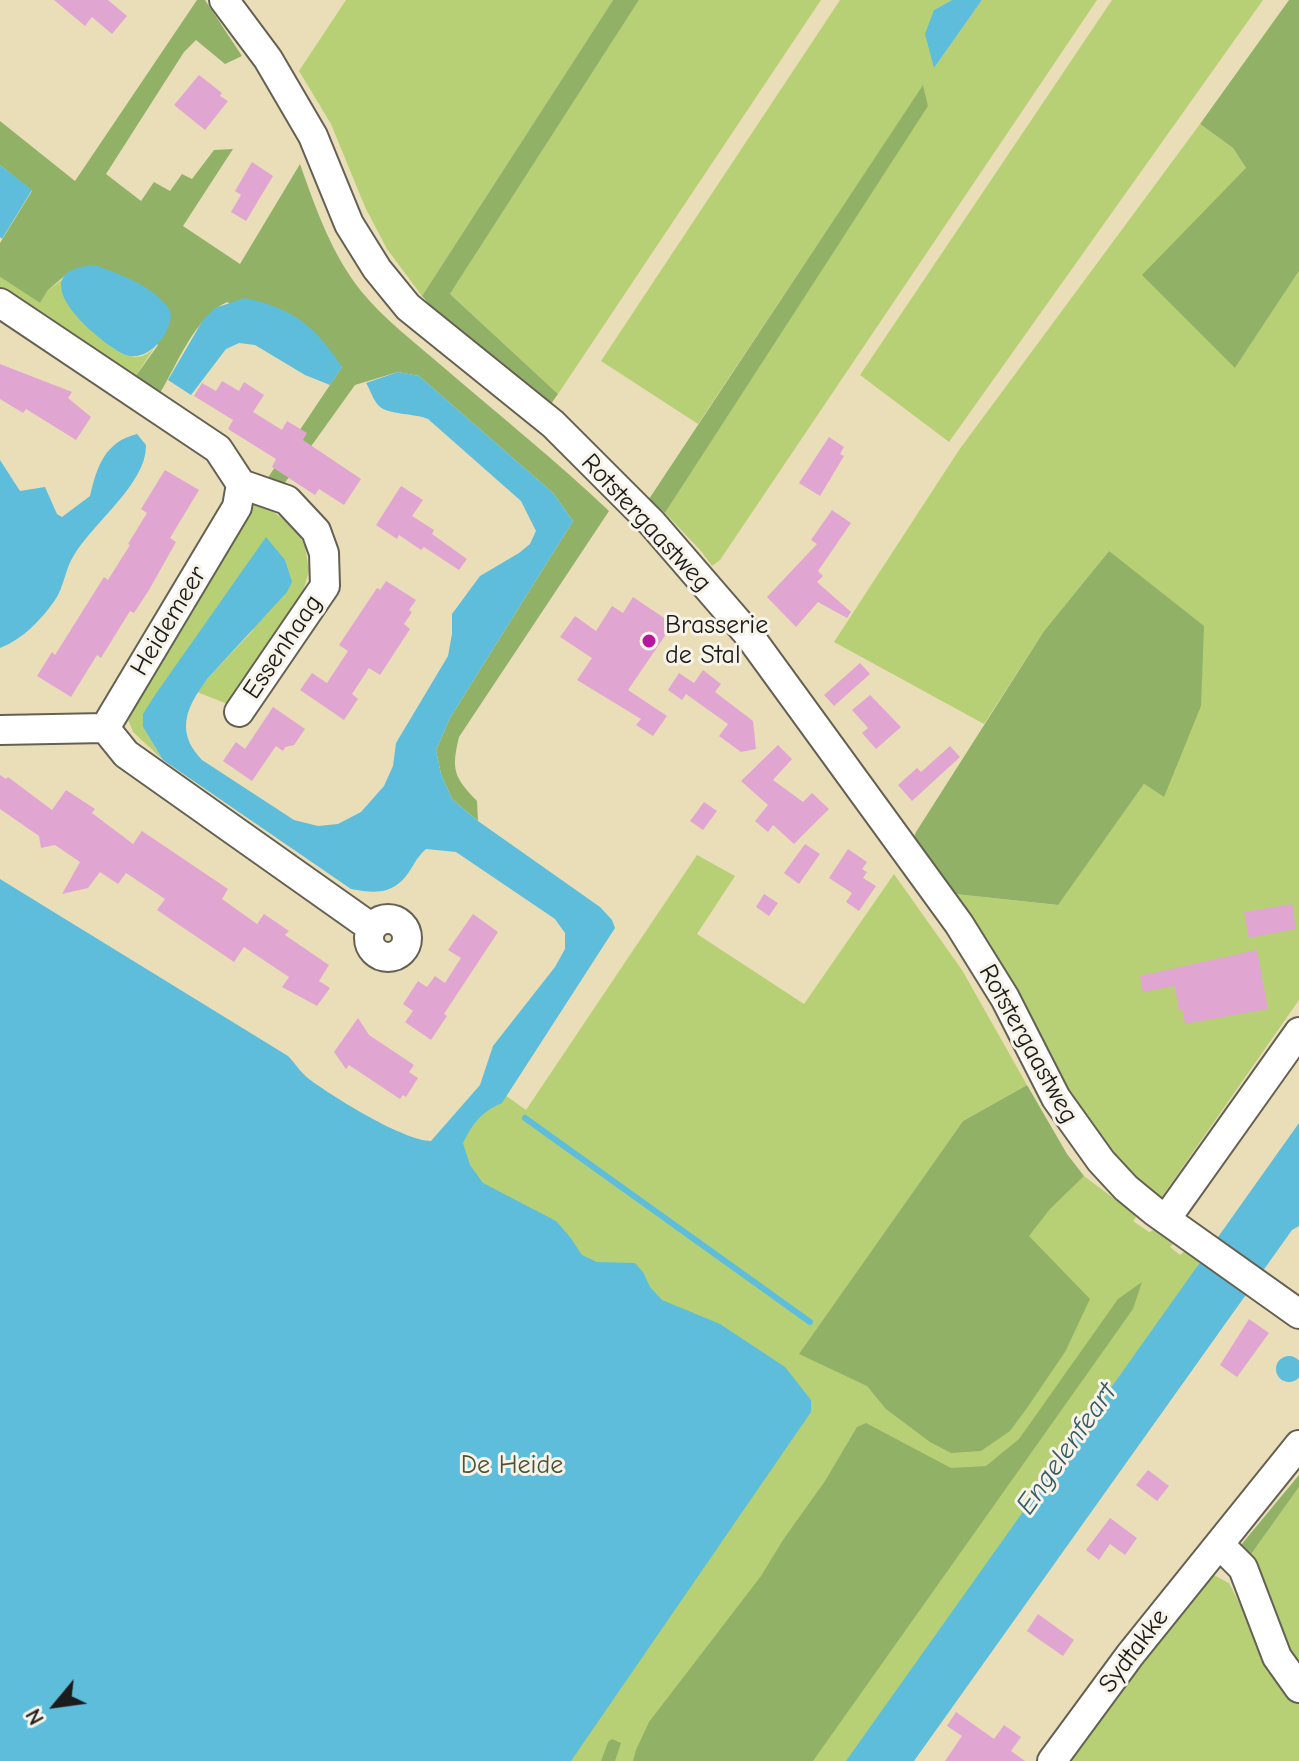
<!DOCTYPE html>
<style>
body{margin:0}
#map{position:relative;width:1299px;height:1761px;overflow:hidden;background:#eadeb9;font-family:"Comic Neue",sans-serif}
canvas{display:block}
.north{position:absolute;left:16px;top:1665px;width:80px;height:80px;-webkit-text-stroke:6px #f7f3e8;paint-order:stroke;rotate:241deg;font-size:22px;font-weight:700;line-height:32px;text-align:center;color:#1c1c1c}
.north::after{content:'';display:block;margin:auto;width:28px;height:36px;background:#1c1c1c;clip-path:polygon(50% 0,100% 100%,50% 72%,0 100%)}
</style>
<div id="map">
<canvas width="1299" height="1761"></canvas>
<div class="north">N</div>
</div>
<script>
const ctx = document.querySelector('canvas').getContext('2d');
ctx.lineJoin = 'round';
function fill(path, color) {
  ctx.fillStyle = color;
  ctx.fill(path, 'evenodd');
}
function strokePath(path, color, width, dash) {
  ctx.strokeStyle = color;
  ctx.lineWidth = width;
  ctx.lineCap = dash ? 'butt' : 'round';
  ctx.setLineDash(dash || []);
  ctx.stroke(path);
}
function label(font, color, halo, rows, align = 'center') {
  ctx.font = font + ' "Comic Neue",sans-serif';
  ctx.lineWidth = 6;
  ctx.setLineDash([]);
  ctx.textBaseline = 'middle';
  ctx.strokeStyle = halo;
  ctx.fillStyle = color;
  for (const [text, x, y, turn = 0] of rows) {
    ctx.save();
    ctx.translate(x, y);
    ctx.rotate((+turn || 0) * Math.PI / 180);
    ctx.textAlign = isNaN(turn) ? turn : align;
    if (halo) ctx.strokeText(text, 0, 0);
    ctx.fillText(text, 0, 0);
    ctx.restore();
  }
}
fill(new Path2D(`
 M346,0H613L422,296L387,249L365,207L331,124L299,71Z
 M639,0H821L558,394L450,294Z
 M840,0H952L934,10V68L982,0H1097L720,560L712,566L701,551L665,513L927,106L923,86L698,424L601,361Z
 M1112,0H1263L949,442L860,375Z
 M1200,124L1233,148L1246,168L1235,368L1299,271V1000L1161,1198L1106,1152L1087,1129L946,893L1057,905L1144,784L1164,797L1109,551L1044,631L984,724L834,642L959,450Z
 M0,277L40,303L48,290L63,279L61,288C77,309 123,382 154,348L135,377L0,290Z
 M254,498L294,527L305,546L309,571L300,602L230,705L197,692L208,678L255,628L143,727L163,760L133,732L125,712Z
 M697,855L735,876L697,934L804,1004L894,874L962,970L1027,1085L963,1121L820,1325L1084,1176L1137,1216L1133,1221L1149,1232L1154,1230L1174,1243L1170,1247L1180,1255L1185,1251L1200,1262L1197,1267L1200,1270L851,1761H0L434,1163L498,1090L526,1110Z
 M1299,1487V1668L1247,1560Z
 M1212,1574L1229,1583L1254,1632L1299,1698V1761H1066L1183,1603Z`), '#b7d075');
fill(new Path2D(`
 M197,0H205L242,56L225,64L196,40L184,52L106,174L141,201L154,182L170,191L182,174L192,179L214,150L233,149L183,226L240,264L300,164C316,209 331,253 361,291C384,319 414,342 442,366C498,414 555,460 609,511L459,737C451,770 454,777 477,801L478,821L452,799L441,774L436,750L450,718L573,521L553,493L419,376L398,372L355,385L279,491L265,482L342,367L227,302C194,318 178,363 160,393L135,377L158,345L68,273L48,290L40,303L0,277V243L32,191L0,165V121L75,181Z
 M613,0H639L450,294L558,394L548,408L448,325L422,296Z
 M1289,0H1299V271L1235,368L1142,275L1246,168L1233,148L1200,124Z
 M923,85L928,106L665,513L649,499Z
 M1109,551L1204,626L1201,706L1164,797L1144,784L1058,905L946,893L911,845L916,832L1044,631Z
 M1027,1085L1067,1154L1084,1176L1050,1209L1029,1236L1090,1299L1065,1352L1027,1408L1010,1431L981,1451L951,1453L930,1442L886,1409L867,1386L799,1354L963,1121Z
 M1142,1282L1133,1309L813,1761H633L636,1750L649,1722L761,1576L783,1540L825,1481L857,1427L866,1423L951,1468L986,1466L1019,1439L1118,1299Z
 M1299,1475V1487L1247,1560L1241,1545Z
 M612,1739L621,1743L615,1761H601L608,1742Z`), '#91b266');
fill(new Path2D(`
 M952,0H982L934,68L925,34L934,10Z
 M0,165L32,190L2,239L0,237Z
 M95,265C119,274 154,286 169,309C178,323 150,369 121,353C92,337 18,271 95,265Z
 M245,298C293,308 316,327 342,367L330,385L305,375L255,345L239,343L226,349L191,395L168,380L203,320L215,308Z
 M398,372L419,376L553,493L573,521L450,718L436,750L441,774L452,799L478,821L600,907L612,920L615,928L502,1103C480,1113 474,1122 463,1143L470,1165L483,1183L556,1221L570,1237L582,1255L597,1262L635,1263L643,1272L650,1287L662,1300L720,1324L785,1367L811,1400V1412L571,1761H0V879L288,1056C295,1063 301,1073 309,1079C333,1097 404,1141 431,1141L480,1085L493,1046L555,967L565,949V933L555,919L456,852L426,849C415,859 414,866 406,876C391,895 373,893 351,889L163,760L143,727V714L155,695L266,537L285,560L292,582L287,592L208,678C187,706 174,731 202,760L294,820L318,826L338,824L361,812L384,786L393,766L396,743L448,656L452,634V614L480,576L519,553L530,544L536,531L521,501L428,419C414,413 388,415 379,406C373,400 370,389 366,383Z
 M137,434L146,445C147,483 94,522 74,555C65,569 64,587 55,600C41,620 23,639 0,648V460L20,491L45,487L57,514L62,517L90,496C97,466 105,442 137,434Z
 M1299,1123V1226L1292,1230L914,1761H846Z
 M1276 1369a13 13 0 1 1 26 0a13 13 0 1 1-26 0Z`), '#5dbddb');
strokePath(new Path2D(`
 M525,1118L810,1322`), '#5dbddb', 6);
fill(new Path2D(`
 M54,0H108L127,16L112,34L92,17L85,26Z
 M199,75L222,93L220,96L228,101L205,130L174,105Z
 M252,162L273,176L246,221L231,212L241,195L235,191Z
 M0,364L72,392L68,398L91,417L76,440L26,409L23,413L0,399Z
 M222,381L239,391L244,382L264,395L253,412L282,430L287,421L307,433L303,440L361,479L344,505L319,489L315,495L272,467L276,459L228,429L233,420L194,396L202,383L216,391Z
 M829,437L844,447L840,454L844,456L820,496L799,483Z
 M165,470L199,490L170,538L176,542L149,590L134,613L130,611L101,658L97,655L71,697L37,676L52,652L55,655L104,577L108,580L130,545L128,544L147,513L141,509Z
 M401,486L423,500L412,516L434,530L432,534L467,559L459,570L424,547L421,550L399,535L397,539L376,525Z
 M832,510L851,523L818,571L823,576L817,582L851,612L847,618L818,602L796,627L767,597L817,544L811,540Z
 M386,581L416,600L409,610L412,612L404,624L410,629L380,675L369,668L352,694L358,699L344,720L300,690L312,673L327,683L348,651L339,645L377,588L380,590Z
 M633,597L673,624L628,690L667,716L653,736L636,725L641,719L577,680L592,658L560,637L575,616L596,631L612,606L623,613Z
 M860,663L870,674L834,706L824,695Z
 M703,670L721,684L715,692L753,721L756,749L741,752L719,736L728,724L686,694L682,700L668,690L679,673L694,683Z
 M870,695L901,727L876,749L862,733L868,728L852,710Z
 M273,707L305,729L294,745L285,747L283,751L276,746L252,781L223,761L236,742L245,749Z
 M778,745L792,759L773,780L803,802L812,793L829,809L794,844L773,825L768,832L755,821L768,805L741,781Z
 M950,746L960,757L912,801L898,785L917,768L921,772Z
 M0,775L6,779L8,777L52,810L66,790L95,809L92,813L133,844L142,831L228,889L222,899L257,924L264,914L289,931L285,935L329,965L319,981L330,988L317,1006L282,987L289,977L244,947L234,962L157,910L165,899L126,873L118,884L100,872L88,888L62,894L80,862L55,845L41,848L39,836L0,809Z
 M704,802L717,811L703,830L690,821Z
 M805,844L820,854L799,884L784,873Z
 M848,849L867,862L862,869L867,872L863,878L876,886L859,911L846,902L852,893L829,878Z
 M764,894L778,903L769,916L756,907Z
 M1292,904L1296,929L1249,938L1244,912Z
 M473,914L498,932L444,1014L447,1016L431,1040L405,1022L413,1011L403,1004L418,981L427,987L435,976L445,983L461,958L448,950Z
 M1257,950L1268,1009L1185,1024L1183,1010L1179,1011L1175,986L1143,992L1140,976Z
 M358,1018L369,1035L414,1065L409,1072L418,1078L406,1097L403,1095L400,1099L349,1065L346,1069L334,1052Z
 M1249,1319L1269,1333L1237,1377L1220,1365Z
 M1148,1470L1169,1486L1157,1501L1136,1485Z
 M1110,1518L1137,1538L1125,1555L1110,1544L1099,1560L1086,1550Z
 M1038,1614L1074,1640L1063,1656L1027,1631Z
 M956,1712L994,1739L1004,1725L1021,1737L1011,1751L1025,1761H945L962,1736L947,1726Z`), '#e0a5d1');
const minor = new Path2D(`
 M224,0L268,59L313,136L349,224L377,269L408,307L553,424L652,523L748,634L959,924L1005,998L1056,1098L1101,1161L1126,1188L1154,1211L1299,1314
 M0,303L218,449L241,484L237,507L105,728L126,754L372,928
 M239,712L325,586L324,553L316,531L287,500L241,484
 M0,730L105,728
 M369 938a19 19 0 1 1 38 0a19 19 0 1 1-38 0Z
 M1166,1219L1299,1032
 M1220,1545L1243,1568L1277,1657L1299,1688
 M1052,1761L1130,1655L1299,1445`);
strokePath(minor, '#646053', 32);
strokePath(minor, '#fff', 28);
for (const [x, y, r, color] of [
 [649,641,8,"#b5179e"]
]) {
  const dot = new Path2D();
  dot.arc(x, y, r, 0, 2 * Math.PI);
  ctx.fillStyle = color;
  ctx.fill(dot);
  strokePath(dot, '#f7f3e8', 3);
}
label('26px', '#1c1c1c', '#f7f3e8', [
 ["Rotstergaastweg",646,523,47],
 ["Heidemeer",169,621,-59],
 ["Essenhaag",283,647,-56],
 ["Rotstergaastweg",1028,1044,61],
 ["Sydtakke",1134,1651,-53]
]);
label('26px', '#1c1c1c', '#f7f3e8', [
 ["Brasserie",665,626],
 ["de Stal",665,656]
], 'left');
label('26px', '#4a5237', '#f7f3e8', [
 ["De Heide",512,1466]
]);
label('italic 28px', '#365c68', '#f7f3e8', [
 ["Engelenfeart",1067,1449,-55]
]);
</script>
